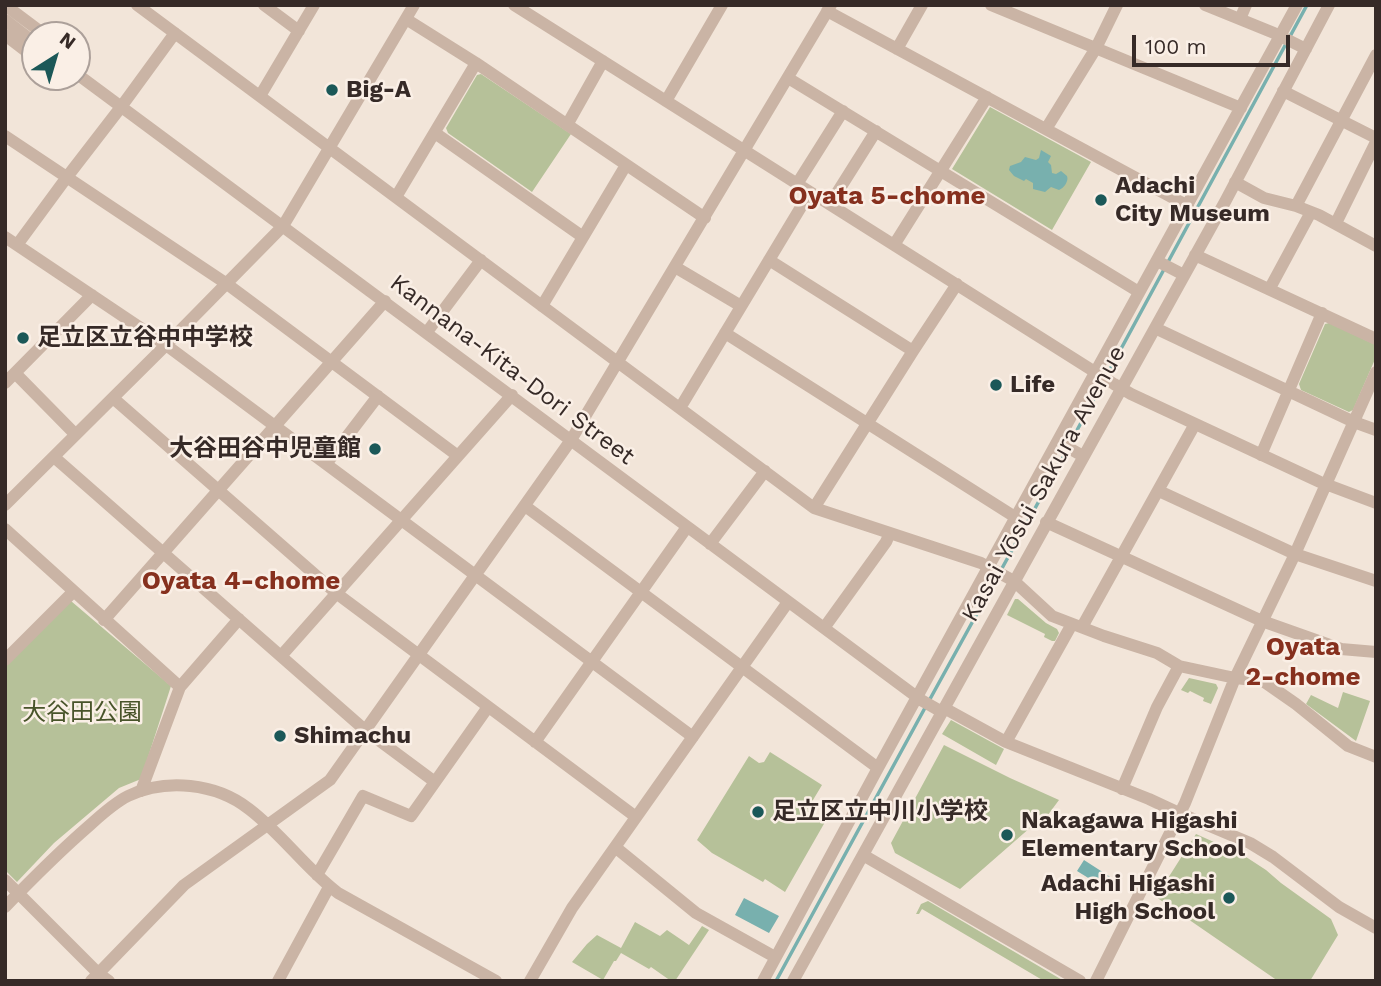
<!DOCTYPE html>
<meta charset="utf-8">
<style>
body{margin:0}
#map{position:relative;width:1381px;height:986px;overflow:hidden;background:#f2e5d9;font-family:"Work Sans",sans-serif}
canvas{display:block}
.frame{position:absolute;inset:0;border:7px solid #362a27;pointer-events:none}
.north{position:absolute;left:21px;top:21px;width:70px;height:70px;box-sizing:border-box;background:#faefe6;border:2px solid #aca09a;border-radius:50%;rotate:37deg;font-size:19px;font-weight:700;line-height:28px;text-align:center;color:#362a27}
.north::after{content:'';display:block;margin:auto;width:24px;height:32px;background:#1b5858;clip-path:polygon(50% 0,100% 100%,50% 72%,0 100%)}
.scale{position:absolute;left:1132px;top:35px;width:158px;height:32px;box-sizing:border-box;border:4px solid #362a27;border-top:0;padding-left:9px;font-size:21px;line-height:24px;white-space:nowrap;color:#362a27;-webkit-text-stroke:5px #faefe6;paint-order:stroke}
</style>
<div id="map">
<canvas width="1381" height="986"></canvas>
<div class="frame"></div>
<div class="north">N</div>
<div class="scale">100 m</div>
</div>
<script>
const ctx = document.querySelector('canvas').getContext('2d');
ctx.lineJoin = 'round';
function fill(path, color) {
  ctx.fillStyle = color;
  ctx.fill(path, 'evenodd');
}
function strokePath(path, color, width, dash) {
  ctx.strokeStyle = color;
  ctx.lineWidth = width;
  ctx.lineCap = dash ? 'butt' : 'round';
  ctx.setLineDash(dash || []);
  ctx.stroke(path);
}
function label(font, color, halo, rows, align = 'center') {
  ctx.font = font + ' "Work Sans","Noto Sans JP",sans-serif';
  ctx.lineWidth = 5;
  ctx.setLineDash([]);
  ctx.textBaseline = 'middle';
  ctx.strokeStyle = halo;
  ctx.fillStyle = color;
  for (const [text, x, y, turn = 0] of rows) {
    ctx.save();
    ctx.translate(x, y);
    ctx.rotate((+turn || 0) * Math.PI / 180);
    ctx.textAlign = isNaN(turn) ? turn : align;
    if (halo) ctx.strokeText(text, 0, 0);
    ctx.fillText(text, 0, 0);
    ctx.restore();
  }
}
fill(new Path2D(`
 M481,74L571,134L532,192L448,133L446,128L477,75Z
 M990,107L1091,162L1052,230L952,169Z
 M1329,323L1376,345V357L1353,410L1349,412L1301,390L1299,384L1325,324Z
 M1015,599H1018L1046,623L1057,629L1059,633L1055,641H1052L1044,637L1045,634L1007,615Z
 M71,601L171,686L141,779L119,788L54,843L17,882L5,870V667Z
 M1189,678L1216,684L1218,688L1211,704L1203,701L1204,698L1190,691L1188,693L1181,690Z
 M1343,692L1370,701L1356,741L1306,704L1311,695L1338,708Z
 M951,720L1004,749L996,765L942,734Z
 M944,745L1010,778L1059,800L1039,827H1031L960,889L895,853L891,843Z
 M770,752L822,785L807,810L825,822L785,892L765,879L763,882L712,853L697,840L749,756L759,763L764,762Z
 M1196,834L1243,855L1266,870L1281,883L1331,919L1338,935L1310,981H1278L1156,897Z
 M928,901L1064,981H1044L922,909L919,914H916L921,904Z
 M635,922L660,936L667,930L689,945L702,926L709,930L675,981H671L651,967L649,969L621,953L616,961H614L603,980L572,962L587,944L597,935L621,948Z`), '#b6c199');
fill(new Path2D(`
 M1041,150L1051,156L1048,162L1051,165L1052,173L1056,174L1061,171L1067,176C1069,181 1064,188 1059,190L1051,187L1045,192L1033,189V183L1026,179L1024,181L1014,176L1009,170L1010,166L1021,162L1025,157L1036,160L1039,158Z
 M1084,860L1118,882L1111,892L1077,871Z
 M744,898L779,916L769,933L735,915Z`), '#78b0ae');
strokePath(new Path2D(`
 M1069,445L1307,5
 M930,699L1066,452
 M776,981L926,706`), '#78b0ae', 3.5);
strokePath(new Path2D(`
 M5,5L45,35
 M137,5L814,508L981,563L1014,581L1052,616L1104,636L1157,653L1179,666L1235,678L1263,681L1296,704L1348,746L1376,757
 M264,5L299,31
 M514,5L1114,384L1131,394L1320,482L1376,503
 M991,5L1241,108
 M1205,5L1274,33L1306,49
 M827,11L1188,206
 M406,19L476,63L705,218
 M1240,19L1246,5
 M5,20L35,43
 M5,35L35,58
 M897,49L922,5
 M77,74L921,700L942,712
 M788,78L1139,292
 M1283,91L1376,138
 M260,96L314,5
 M666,101L722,5
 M567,125L603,61
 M1046,129L1096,48L1117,5
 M435,133L583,237
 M5,136L227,284L458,456
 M1235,182L1264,198L1296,206L1319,215L1376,246
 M797,184L843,111
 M396,197L476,63
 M830,204L876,131
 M1296,206L1376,55
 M1336,223L1376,142
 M5,237L166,345L693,737
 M17,245L67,177L121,107L175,33
 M894,245L987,97
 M1195,255L1376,339
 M769,260L913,351
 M1157,261L1184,275
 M675,267L741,306
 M1270,288L1311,212
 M542,306L626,165
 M1155,328L1354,422L1376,430
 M427,332L481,260
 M725,333L1015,517
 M15,373L75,434
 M5,383L92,295
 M113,398L336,593L636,817
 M680,408L810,192
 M1058,442L1083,456
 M1261,455L1322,313
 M54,457L365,730L435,782
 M326,464L378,396
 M1159,491L1295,554L1376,581
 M5,505L166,345L283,226L414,5
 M525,506L878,768
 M814,508L913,351L957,284
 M1046,522L1262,621L1341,649L1376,652
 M5,529L180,687
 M710,544L765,471
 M104,620L385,301
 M1082,627L1195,424
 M824,628L886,542L890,533
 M281,656L512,395
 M5,660L73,592
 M944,708L1006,742L1149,799L1179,813L1250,843L1273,857L1339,907L1376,928
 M535,742L687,527
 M1006,742L1072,624
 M1122,789L1157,707L1179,666
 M141,791L180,687L239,619
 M615,847L696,913L775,957
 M863,855L1080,981
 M317,875L363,796L411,816L488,707
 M5,880L98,973L109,981
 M5,907C32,879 60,851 90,825C101,815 114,803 128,796C166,778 216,783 249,809C282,834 306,869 338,893L496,981
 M91,981L184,885L330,780L571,440L831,5
 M278,981L329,887
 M530,981L572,908L788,602
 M763,981L878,768L1297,5
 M793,981L1226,200L1329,5
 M1096,981L1185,803L1235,678L1295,554L1376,372`), '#cab4a5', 12);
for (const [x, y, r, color] of [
 [332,90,7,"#1b5858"],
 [1101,200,7,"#1b5858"],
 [23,338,7,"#1b5858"],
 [996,385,7,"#1b5858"],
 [375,449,7,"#1b5858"],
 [280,736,7,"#1b5858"],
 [758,812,7,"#1b5858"],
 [1007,835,7,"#1b5858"],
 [1229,898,7,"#1b5858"]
]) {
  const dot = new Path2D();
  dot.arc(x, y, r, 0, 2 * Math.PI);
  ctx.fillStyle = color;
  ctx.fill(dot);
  strokePath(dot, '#faefe6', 2.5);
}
label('bold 24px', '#362a27', '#faefe6', [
 ["Big-A",346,90],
 ["Adachi",1115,186],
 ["City Museum",1115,214],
 ["足立区立谷中中学校",37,338],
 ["Life",1010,385],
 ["大谷田谷中児童館",361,449,"right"],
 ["Shimachu",294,736],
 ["足立区立中川小学校",772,812],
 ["Nakagawa Higashi",1021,821],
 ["Elementary School",1021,849],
 ["Adachi Higashi",1215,884,"right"],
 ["High School",1215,912,"right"]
], 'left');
label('24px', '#362a27', '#faefe6', [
 ["Kannana-Kita-Dori Street",512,370,37],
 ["Kasai Yōsui Sakura Avenue",1044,484,-61]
]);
label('24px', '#48542a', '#faefe6', [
 ["大谷田公園",82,713]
]);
label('bold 26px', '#86301e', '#faefe6', [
 ["Oyata 5-chome",887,196],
 ["Oyata 4-chome",241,581],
 ["Oyata",1303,647],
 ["2-chome",1303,677]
]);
</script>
